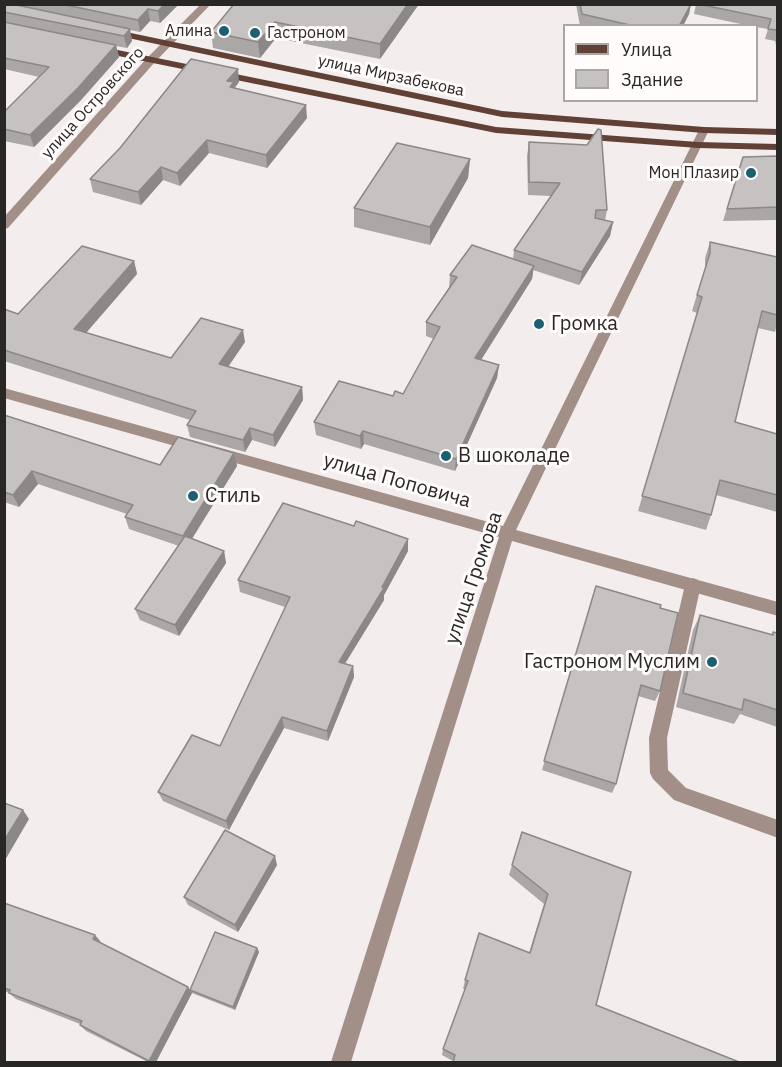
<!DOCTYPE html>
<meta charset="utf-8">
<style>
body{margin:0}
#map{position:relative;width:782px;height:1067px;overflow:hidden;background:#f3eeed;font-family:"IBM Plex Sans",sans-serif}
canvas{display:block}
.frame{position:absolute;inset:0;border:6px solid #292726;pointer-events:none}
.legend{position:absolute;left:563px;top:24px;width:195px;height:78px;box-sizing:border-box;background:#fffcfb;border:2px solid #a9a7a6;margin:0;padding:8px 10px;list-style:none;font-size:18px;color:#292726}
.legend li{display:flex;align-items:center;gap:12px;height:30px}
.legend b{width:30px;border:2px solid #a9a7a6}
</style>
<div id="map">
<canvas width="782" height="1067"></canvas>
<div class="frame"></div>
<ul class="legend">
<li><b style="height:8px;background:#614136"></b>Улица</li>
<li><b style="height:16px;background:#c6c2c1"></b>Здание</li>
</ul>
</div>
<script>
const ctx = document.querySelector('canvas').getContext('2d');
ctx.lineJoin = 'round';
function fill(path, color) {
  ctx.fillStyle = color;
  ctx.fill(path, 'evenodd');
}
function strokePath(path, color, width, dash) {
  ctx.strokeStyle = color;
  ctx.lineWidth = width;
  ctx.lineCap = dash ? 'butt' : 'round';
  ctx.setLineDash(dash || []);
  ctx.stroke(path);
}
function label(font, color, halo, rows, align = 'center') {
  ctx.font = font + ' "IBM Plex Sans",sans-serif';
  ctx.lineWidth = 6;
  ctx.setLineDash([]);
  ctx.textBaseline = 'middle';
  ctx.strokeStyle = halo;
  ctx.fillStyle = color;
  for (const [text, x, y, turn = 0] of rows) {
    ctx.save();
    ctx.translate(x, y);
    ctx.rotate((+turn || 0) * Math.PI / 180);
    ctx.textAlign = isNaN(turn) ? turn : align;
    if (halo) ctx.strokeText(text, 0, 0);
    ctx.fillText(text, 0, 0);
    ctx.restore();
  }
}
fill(new Path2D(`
 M693,578L698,580L701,585L667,738L668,770L686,788L778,820V838L674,800L653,779L650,773L649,738L685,585L688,580Z`), '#a28f88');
fill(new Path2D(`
 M201,4H211L155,62L8,228L4,229V217L147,58Z
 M704,127L709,130L516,530L778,602V616L512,541L351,1062H331L499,537L4,398V388L503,526L699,130Z`), '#a28f88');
fill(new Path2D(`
 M112,29L502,111L704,127L778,129V135L704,133L502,117L109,34L107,32Z
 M98,46L496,127L698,142L778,144V150L698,148L496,133L94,51L93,49Z`), '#614136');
fill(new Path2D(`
 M4,4H179L160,23L150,21L140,32L130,30L132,41L127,48L116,46L119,57L81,100L34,147L4,141V112L39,77L4,69Z
 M234,4H419L380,59L276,38L260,58L213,48L211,32Z
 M576,4H691L689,14L683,26H580Z
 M696,4H777V49L775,41L765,39L768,29L756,27V26H750L694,14Z
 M239,82L235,88L307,118L267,168L209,153L180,186L163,180L141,205L93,192L90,179Z
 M529,142L607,210L605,221L613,222L610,236L579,285L533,270L532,279L481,360L499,365L497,378L455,471L364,444L361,449L316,435L314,422L393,396L403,394L434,339L426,336V322L449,288L450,275L513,259L514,250L551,196L528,195L527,156Z
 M777,156V220L723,221L743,157Z
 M470,159L468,178L430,245L354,227V208Z
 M710,242L777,257V324L775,332L758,328L735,422L777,434V512L716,495L711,515L706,530L638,511L697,313L692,311L705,268V258Z
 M134,261L137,274L86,333L171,358L245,342L228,367L302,387L303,400L275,447L252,440L245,452L190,437L187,425L190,420L4,361V309L18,314Z
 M4,415L160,465L234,453L237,466L192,539L224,551L226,563L179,636L140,620L135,609L179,546L129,529L125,517L127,514L38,484L19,507L4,502Z
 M408,551L384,595V600L345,664L353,666L354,677L328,741L284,728L229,830L163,801L158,792L220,746L285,607L240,592L238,580Z
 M596,586L660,608V691L655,701L638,696L616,784L612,793L542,770Z
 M700,615L772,635L773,632L777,633V727L740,714L734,724L676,707L693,630Z
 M277,865L238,932L188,905L184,897Z
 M512,865L631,872L453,1061L442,1055L443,1049L465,989H463L465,980L529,953L544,904L509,875Z
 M4,903L101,943L188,987L190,990L257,948L259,952L235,1010L192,993L156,1062H148L86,1031L80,1025V1024L16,999L9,993L4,991Z`), '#aaa7a6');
fill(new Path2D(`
 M165,4H179L160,23L158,11Z
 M408,4H419L380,59V44Z
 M691,4L689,14L683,26H679Z
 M148,9L150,21L140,32L138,20Z
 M275,22L276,38L260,58L258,42Z
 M130,29L132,41L127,48L124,36Z
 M116,45L119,57L81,100L34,147L30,135Z
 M238,69L239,82L229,94L227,81Z
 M306,105L307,118L267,168L266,155Z
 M207,140L209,153L180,186L177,173Z
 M470,159L468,178L430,245V227Z
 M161,167L163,180L141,205L138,192Z
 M613,222L610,236L579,285L582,272Z
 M134,261L137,274L78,342L74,329Z
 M534,266L532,279L474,371L475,358Z
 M243,330L245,342L221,377L219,364Z
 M499,365L497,378L455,471L456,459Z
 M302,387L303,400L275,447L273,435Z
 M250,428L252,440L245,452L243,440Z
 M363,431L364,444L361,449L360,436Z
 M234,453L237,466L186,548L183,536Z
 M32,471L38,484L19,507L13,495Z
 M408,539V551L384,595V600L339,673V662L382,587Z
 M224,551L226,563L179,636L175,625Z
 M353,666L354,677L328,741L327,731Z
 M282,717L284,728L229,830L226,821Z
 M23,810L29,819L4,862V841Z
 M275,856L277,865L238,932L235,925Z
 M95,935L101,942L93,939Z
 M257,948L259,952L235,1010L233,1007Z
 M188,987L192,993L156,1062H151L149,1061Z`), '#8b8887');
const building = new Path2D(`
 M4,4H12L130,29L124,36L4,12Z
 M61,4H165L158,11L148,9L138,20Z
 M234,4H408L380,44L275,22L258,42L211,32Z
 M580,4H691L679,26H634L582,14Z
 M698,4H777V30L768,29L771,19Z
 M4,22L116,45L78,88L30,135L4,129V112L49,67L4,58Z
 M191,59L238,69L227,81L234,82L230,87L306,105L266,155L207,140L177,173L161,167L138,192L90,179L120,148Z
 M598,129L601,130L607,210H596L595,218L613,222L582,272L514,250L560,183L529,182V142L587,145Z
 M397,143L470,159L430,227L354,208Z
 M777,156V207L727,209L743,157Z
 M710,242L777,257V315L762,311L735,422L777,434V495L720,480L711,515L642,496L702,297L697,295L710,253Z
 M472,245L534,266L475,358L499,365L456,459L363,431L360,436L314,422L339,381L393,396L395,391L403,394L440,327L426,322L457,277L450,275Z
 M82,246L134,261L74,329L171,358L201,318L243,330L219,364L302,387L273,435L250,428L243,440L187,425L196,411L4,350V309L18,314Z
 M4,415L160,465L178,437L234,453L183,536L125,517L133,505L32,471L13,495L4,492Z
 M283,503L354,526L356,521L408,539L382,587L384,588L339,662L353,666L327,731L282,717L226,821L158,792L192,735L220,746L290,597L238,580Z
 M185,536L224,551L175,625L135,609Z
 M596,586L661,605L660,608L678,613L660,691L641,685L616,784L544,761Z
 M700,615L773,635V632L777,633V710L744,699L742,710L683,693Z
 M4,803L23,810L4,841Z
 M225,830L275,856L235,925L184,897Z
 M522,832L631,872L596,1005L739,1062H453L455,1055L443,1049L468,981L465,980L479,933L530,953L548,894L512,865Z
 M4,903L95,935L93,939L188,987L149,1061L80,1025L82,1021L9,993L10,990L4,988Z
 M215,932L257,948L233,1007L190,990Z`);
fill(building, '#c6c2c1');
strokePath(building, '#8b8887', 1.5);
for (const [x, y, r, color] of [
 [224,31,6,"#1a6071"],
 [255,33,6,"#1a6071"],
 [751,173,6,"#1a6071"],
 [539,324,6,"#1a6071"],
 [446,456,6,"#1a6071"],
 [193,496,6,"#1a6071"],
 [712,662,6,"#1a6071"]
]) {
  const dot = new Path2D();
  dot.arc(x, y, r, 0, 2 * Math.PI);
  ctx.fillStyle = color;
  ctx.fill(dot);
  strokePath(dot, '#fffcfb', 2);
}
label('16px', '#292726', '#fffcfb', [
 ["Алина",212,31],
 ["Гастроном",267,33,"left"],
 ["Мон Плазир",739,173]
], 'right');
label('16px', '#292726', '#fffcfb', [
 ["улица Мирзабекова",391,76,12],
 ["улица Островского",93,103,-48]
]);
label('20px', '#292726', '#fffcfb', [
 ["Громка",551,324],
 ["В шоколаде",458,456],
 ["Стиль",205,496],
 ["Гастроном Муслим",700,662,"right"]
], 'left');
label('20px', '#292726', '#fffcfb', [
 ["улица Поповича",397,481,16],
 ["улица Громова",474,578,-71]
]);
</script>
